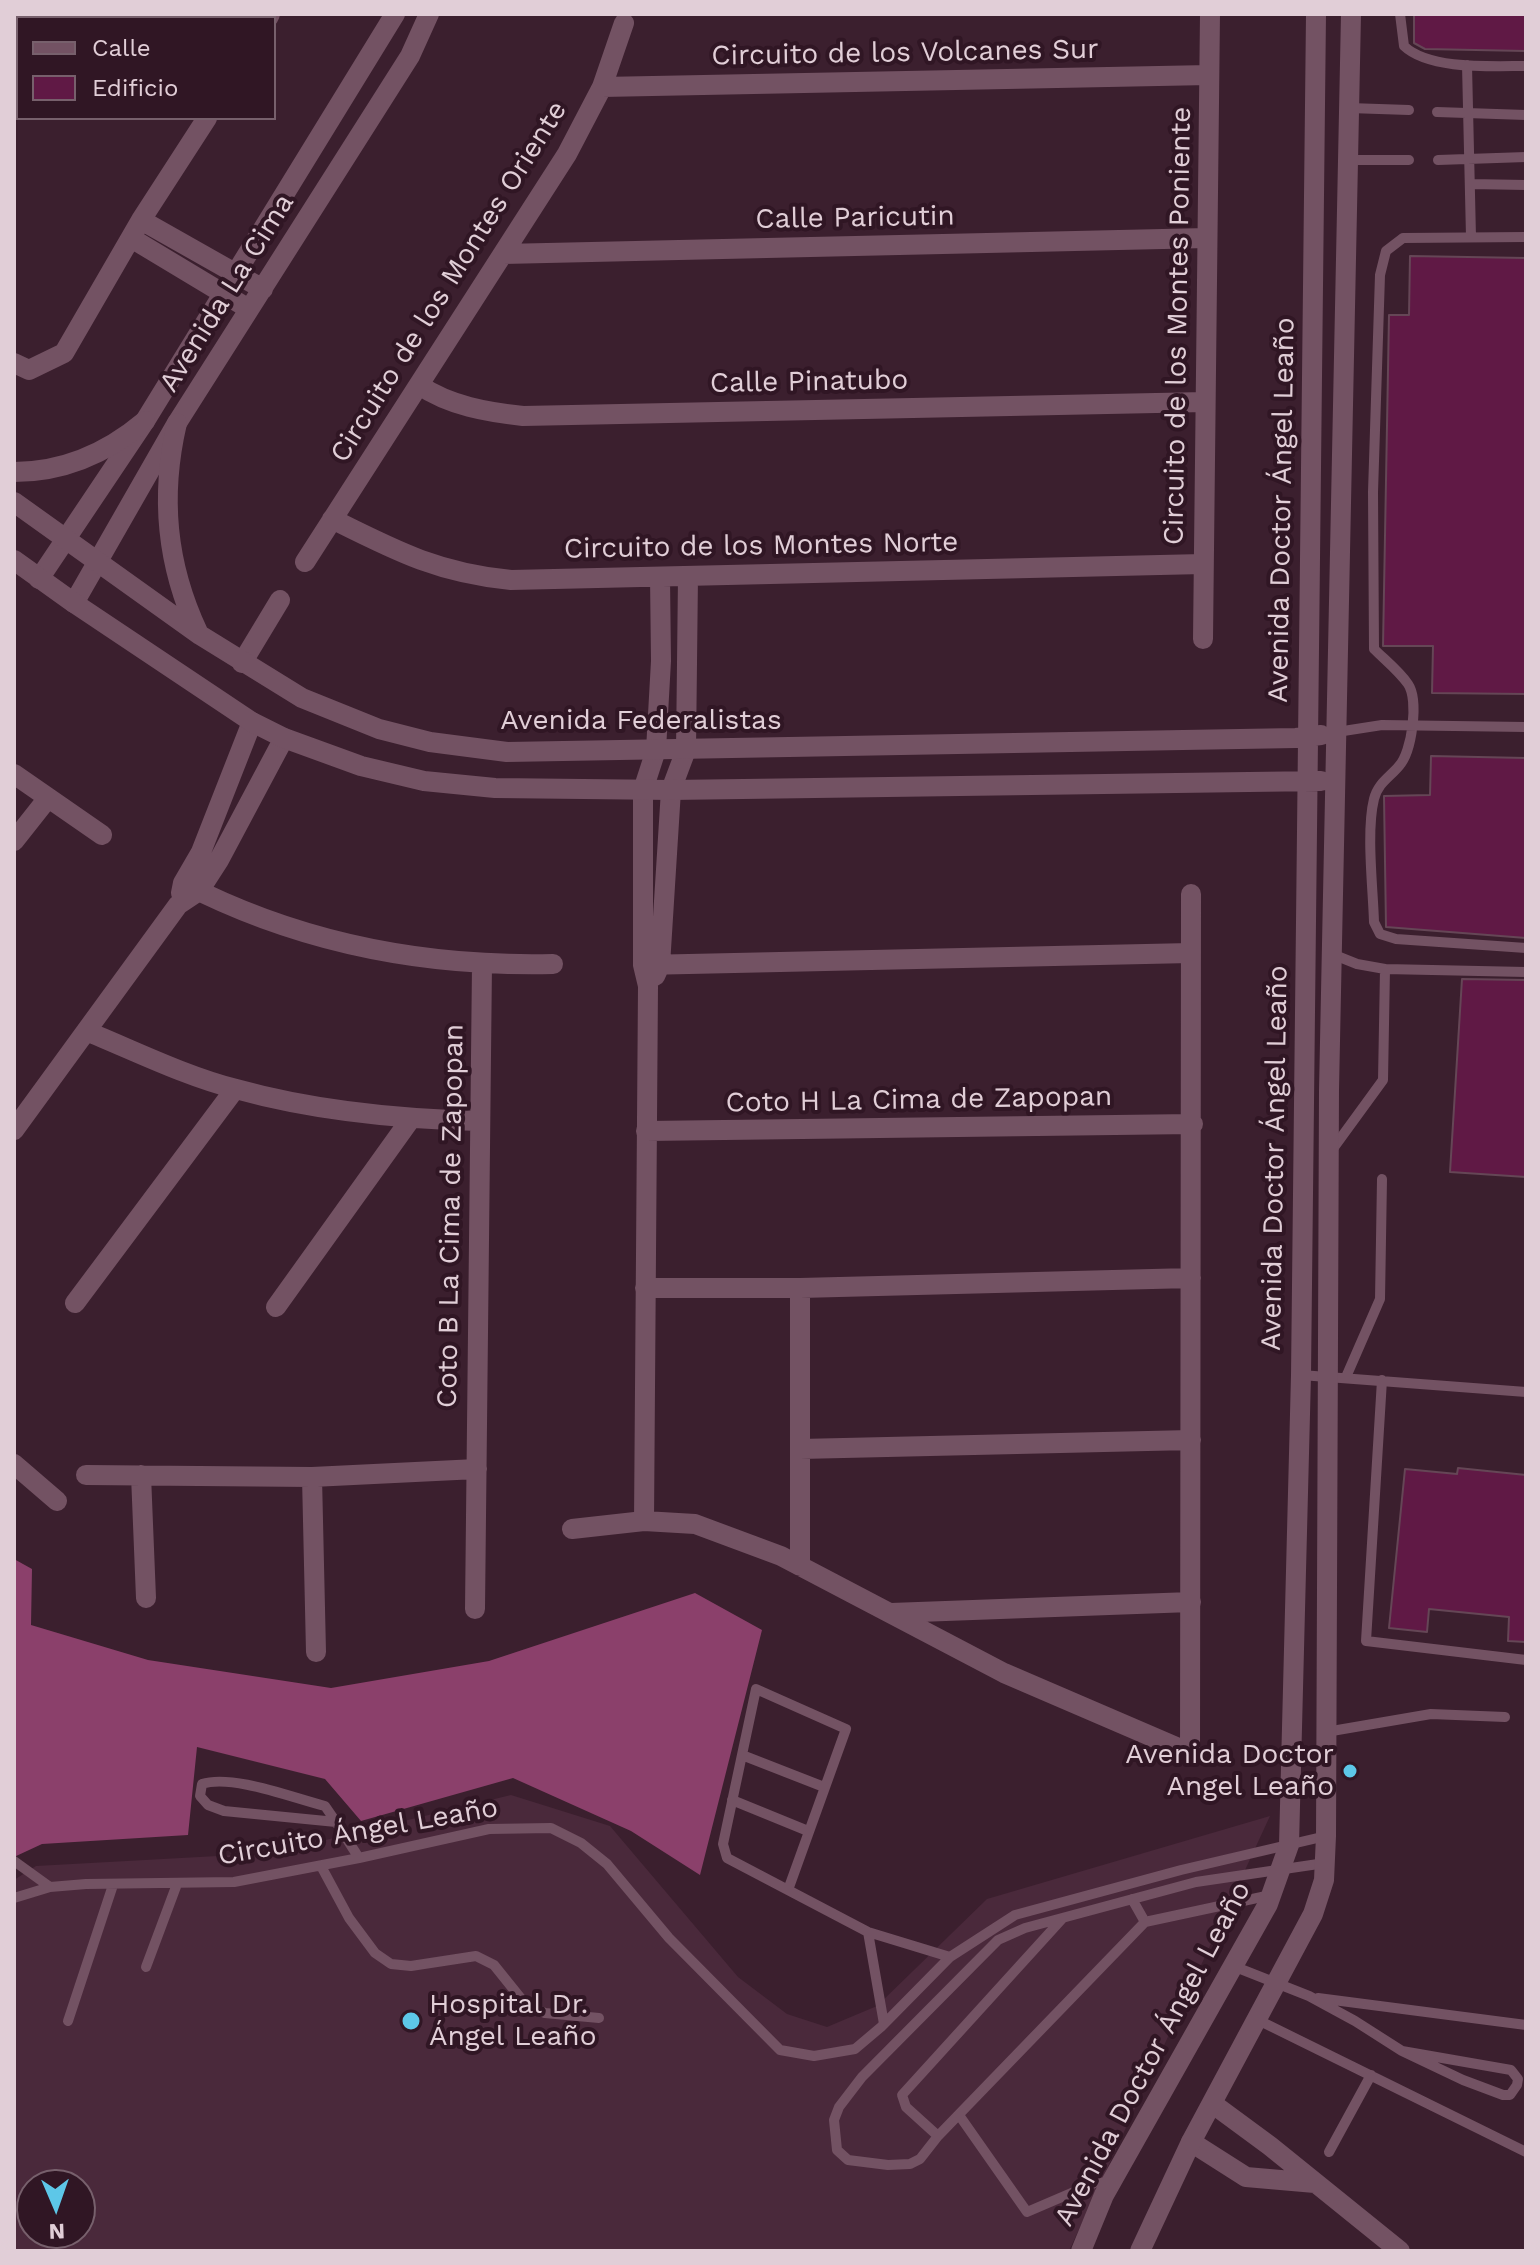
<!DOCTYPE html>
<meta charset="utf-8">
<style>
body{margin:0}
#map{position:relative;width:1540px;height:2265px;overflow:hidden;background:#3b1f2e;font-family:"Work Sans",sans-serif}
canvas{display:block}
.frame{position:absolute;inset:0;border:16px solid #e1ced7;pointer-events:none}
.legend{position:absolute;left:16px;top:16px;width:260px;height:104px;box-sizing:border-box;background:#301624;border:2px solid #77606c;margin:0;padding:10px 14px;list-style:none;font-size:24px;color:#e1ced7}
.legend li{display:flex;align-items:center;gap:16px;height:40px}
.legend b{width:40px;border:2px solid #77606c}
.north{position:absolute;left:16px;top:2169px;width:80px;height:80px;box-sizing:border-box;background:#301624;border:2px solid #77606c;border-radius:50%;rotate:178deg;font-size:22px;font-weight:700;line-height:32px;text-align:center;color:#e1ced7}
.north::after{content:'';display:block;margin:auto;width:28px;height:36px;background:#5dc7e8;clip-path:polygon(50% 0,100% 100%,50% 72%,0 100%)}
</style>
<div id="map">
<canvas width="1540" height="2265"></canvas>
<div class="frame"></div>
<ul class="legend">
<li><b style="height:10px;background:#735263"></b>Calle</li>
<li><b style="height:22px;background:#601945"></b>Edificio</li>
</ul>
<div class="north">N</div>
</div>
<script>
const ctx = document.querySelector('canvas').getContext('2d');
ctx.lineJoin = 'round';
function fill(path, color) {
  ctx.fillStyle = color;
  ctx.fill(path, 'evenodd');
}
function strokePath(path, color, width, dash) {
  ctx.strokeStyle = color;
  ctx.lineWidth = width;
  ctx.lineCap = dash ? 'butt' : 'round';
  ctx.setLineDash(dash || []);
  ctx.stroke(path);
}
function label(font, color, halo, rows, align = 'center') {
  ctx.font = font + ' "Work Sans",sans-serif';
  ctx.lineWidth = 8;
  ctx.setLineDash([]);
  ctx.textBaseline = 'middle';
  ctx.strokeStyle = halo;
  ctx.fillStyle = color;
  for (const [text, x, y, turn = 0] of rows) {
    ctx.save();
    ctx.translate(x, y);
    ctx.rotate((+turn || 0) * Math.PI / 180);
    ctx.textAlign = isNaN(turn) ? turn : align;
    if (halo) ctx.strokeText(text, 0, 0);
    ctx.fillText(text, 0, 0);
    ctx.restore();
  }
}
fill(new Path2D(`
 M511,1795L610,1826L738,1977L787,2014L827,2027L877,2006L987,1899L1270,1816L1069,2251H14V1880L36,1866L272,1853ZM32,2185H80V2233H32Z`), '#4a293b');
fill(new Path2D(`
 M14,1559L32,1569L31,1625L148,1660L331,1688L489,1661L695,1593L762,1630L700,1875L631,1831L513,1778L361,1821L325,1779L197,1747L188,1835L42,1844L14,1857Z`), '#8b406b');
const building = new Path2D(`
 M1414,14H1526V51L1425,49L1414,43Z
 M1410,256L1526,258V694L1432,693L1433,646H1383L1389,315H1409Z
 M1431,756L1526,758V938L1386,927L1384,796L1430,795Z
 M1462,979L1526,980V1177L1450,1172Z
 M1458,1468L1526,1475V1642L1508,1641L1509,1617L1429,1609L1427,1632L1389,1628L1405,1469L1457,1474Z`);
fill(building, '#601945');
strokePath(building, '#654656', 2);
strokePath(new Path2D(`
 M1400,14L1404,46C1429,70 1492,66 1526,66
 M1467,65L1471,237
 M1349,108L1409,110
 M1437,112L1526,115
 M1349,160H1409
 M1438,160L1526,157
 M1470,184L1526,185
 M1526,237L1403,238L1386,251L1380,275L1373,492L1374,649C1385,660 1399,671 1408,684C1419,700 1412,752 1399,766C1389,778 1378,783 1374,799C1366,831 1373,888 1374,922L1380,934L1396,939L1526,948
 M1337,732L1382,725L1526,727
 M1385,969L1526,972
 M1332,1150L1383,1080L1385,969L1357,964L1332,954
 M1301,1375L1526,1392
 M1346,1377L1380,1299L1382,1179
 M1382,1380L1366,1641L1526,1660
 M1326,1732L1431,1714L1505,1717
 M742,1755L824,1787
 M732,1800L808,1831
 M336,1822L325,1806C293,1798 232,1774 202,1784L200,1796L208,1805L224,1811L336,1822L359,1858
 M14,1861L50,1887
 M321,1866L349,1918L375,1953L391,1964L411,1966L476,1956L494,1965L527,2006L545,2013L599,2018
 M788,1890L846,1729L756,1689L723,1844L727,1858L868,1932L950,1957
 M14,1898L50,1887L86,1884L234,1882L359,1858L489,1829L551,1828L581,1843L607,1864L669,1938L780,2050L814,2056L855,2049L881,2027L950,1957L1015,1915L1181,1870L1326,1836
 M1132,1899L1145,1922
 M1062,1919L902,2095L906,2107L938,2136L1145,1922L1271,1895
 M868,1932L884,2024
 M1233,1966L1309,1996L1355,2021L1402,2051L1463,2080L1503,2095H1510L1517,2085L1518,2079L1511,2070L1402,2051
 M146,1967L177,1884
 M1318,1998L1526,2025
 M1258,2020L1526,2152
 M68,2021L113,1885
 M959,2115L1027,2212L1097,2182L1110,2184
 M938,2136L920,2159L910,2164L888,2165L848,2160L837,2150L834,2120L839,2107L862,2077L998,1940L1025,1928L1196,1882L1325,1863
 M1329,2152L1371,2075`), '#735263', 10);
strokePath(new Path2D(`
 M268,18L270,14
 M602,87L1209,75
 M141,220L263,289
 M131,238L249,309
 M503,254L1207,238
 M14,363L29,370L64,353L141,220L207,118
 M419,385C450,406 487,412 523,416L1205,402
 M332,519C396,551 438,573 511,580L1203,564
 M305,562L567,154L602,87L624,23
 M39,579L145,421L395,14
 M74,603L177,423L410,56L429,14
 M1203,639L1210,14
 M242,663L280,600
 M14,774L102,835
 M14,841L48,798
 M183,883C299,943 423,967 553,964
 M181,893L183,883L201,852L252,722
 M643,965L1191,953
 M655,976L660,965L671,790L686,750L688,576
 M86,1031C135,1051 185,1076 236,1089C315,1111 399,1119 480,1121
 M14,1130L178,905L199,891L219,860L284,738
 M646,1131L1193,1124
 M645,1288H800L1191,1278
 M75,1303L235,1089
 M276,1307L410,1120
 M800,1449L1191,1440
 M14,1464L57,1501
 M86,1475L312,1477L477,1469
 M141,1475L146,1598
 M312,1477L316,1652
 M644,1521L648,986L643,965V790L656,750L661,661L660,577
 M572,1529L644,1521L695,1524L781,1556L1004,1673L1190,1753L1191,894
 M800,1566V1288
 M475,1609L482,964
 M891,1613L1191,1602
 M1213,2104L1270,2146L1400,2251
 M1191,2142L1246,2177L1315,2183`), '#735263', 20);
strokePath(new Path2D(`
 M177,423C160,496 166,564 198,632
 M14,472C65,472 107,453 145,421
 M14,502L200,635L302,698L379,729L430,742L507,752L1296,738L1321,735
 M14,560L74,603L252,722L284,738L361,766L424,781L495,788L671,790L1321,781
 M1081,2251L1104,2195L1268,1904L1289,1845L1301,1375L1316,14
 M1140,2251L1191,2142L1313,1914L1324,1880L1326,1836L1329,1090L1351,14`), '#735263', 20);
for (const [x, y, r, color] of [
 [1350,1771,8,"#5dc7e8"],
 [411,2021,10,"#5dc7e8"]
]) {
  const dot = new Path2D();
  dot.arc(x, y, r, 0, 2 * Math.PI);
  ctx.fillStyle = color;
  ctx.fill(dot);
  strokePath(dot, '#301624', 3);
}
label('28px', '#e1ced7', '#301624', [
 ["Circuito de los Volcanes Sur",905,53,-1],
 ["Calle Paricutin",855,218,-1],
 ["Circuito de los Montes Oriente",449,282,-58],
 ["Avenida La Cima",227,293,-58],
 ["Circuito de los Montes Poniente",1178,326,-89],
 ["Calle Pinatubo",809,382,-1],
 ["Avenida Doctor Ángel Leaño",1282,510,-89],
 ["Circuito de los Montes Norte",761,546,-1],
 ["Avenida Federalistas",641,721],
 ["Coto H La Cima de Zapopan",919,1100,-1],
 ["Avenida Doctor Ángel Leaño",1275,1158,-89],
 ["Coto B La Cima de Zapopan",451,1216,-89],
 ["Circuito Ángel Leaño",358,1832,-10],
 ["Avenida Doctor Ángel Leaño",1153,2054,-62]
]);
label('28px', '#e1ced7', '#301624', [
 ["Avenida Doctor",1334,1755],
 ["Angel Leaño",1334,1787],
 ["Hospital Dr.",429,2005,"left"],
 ["Ángel Leaño",429,2037,"left"]
], 'right');
</script>
